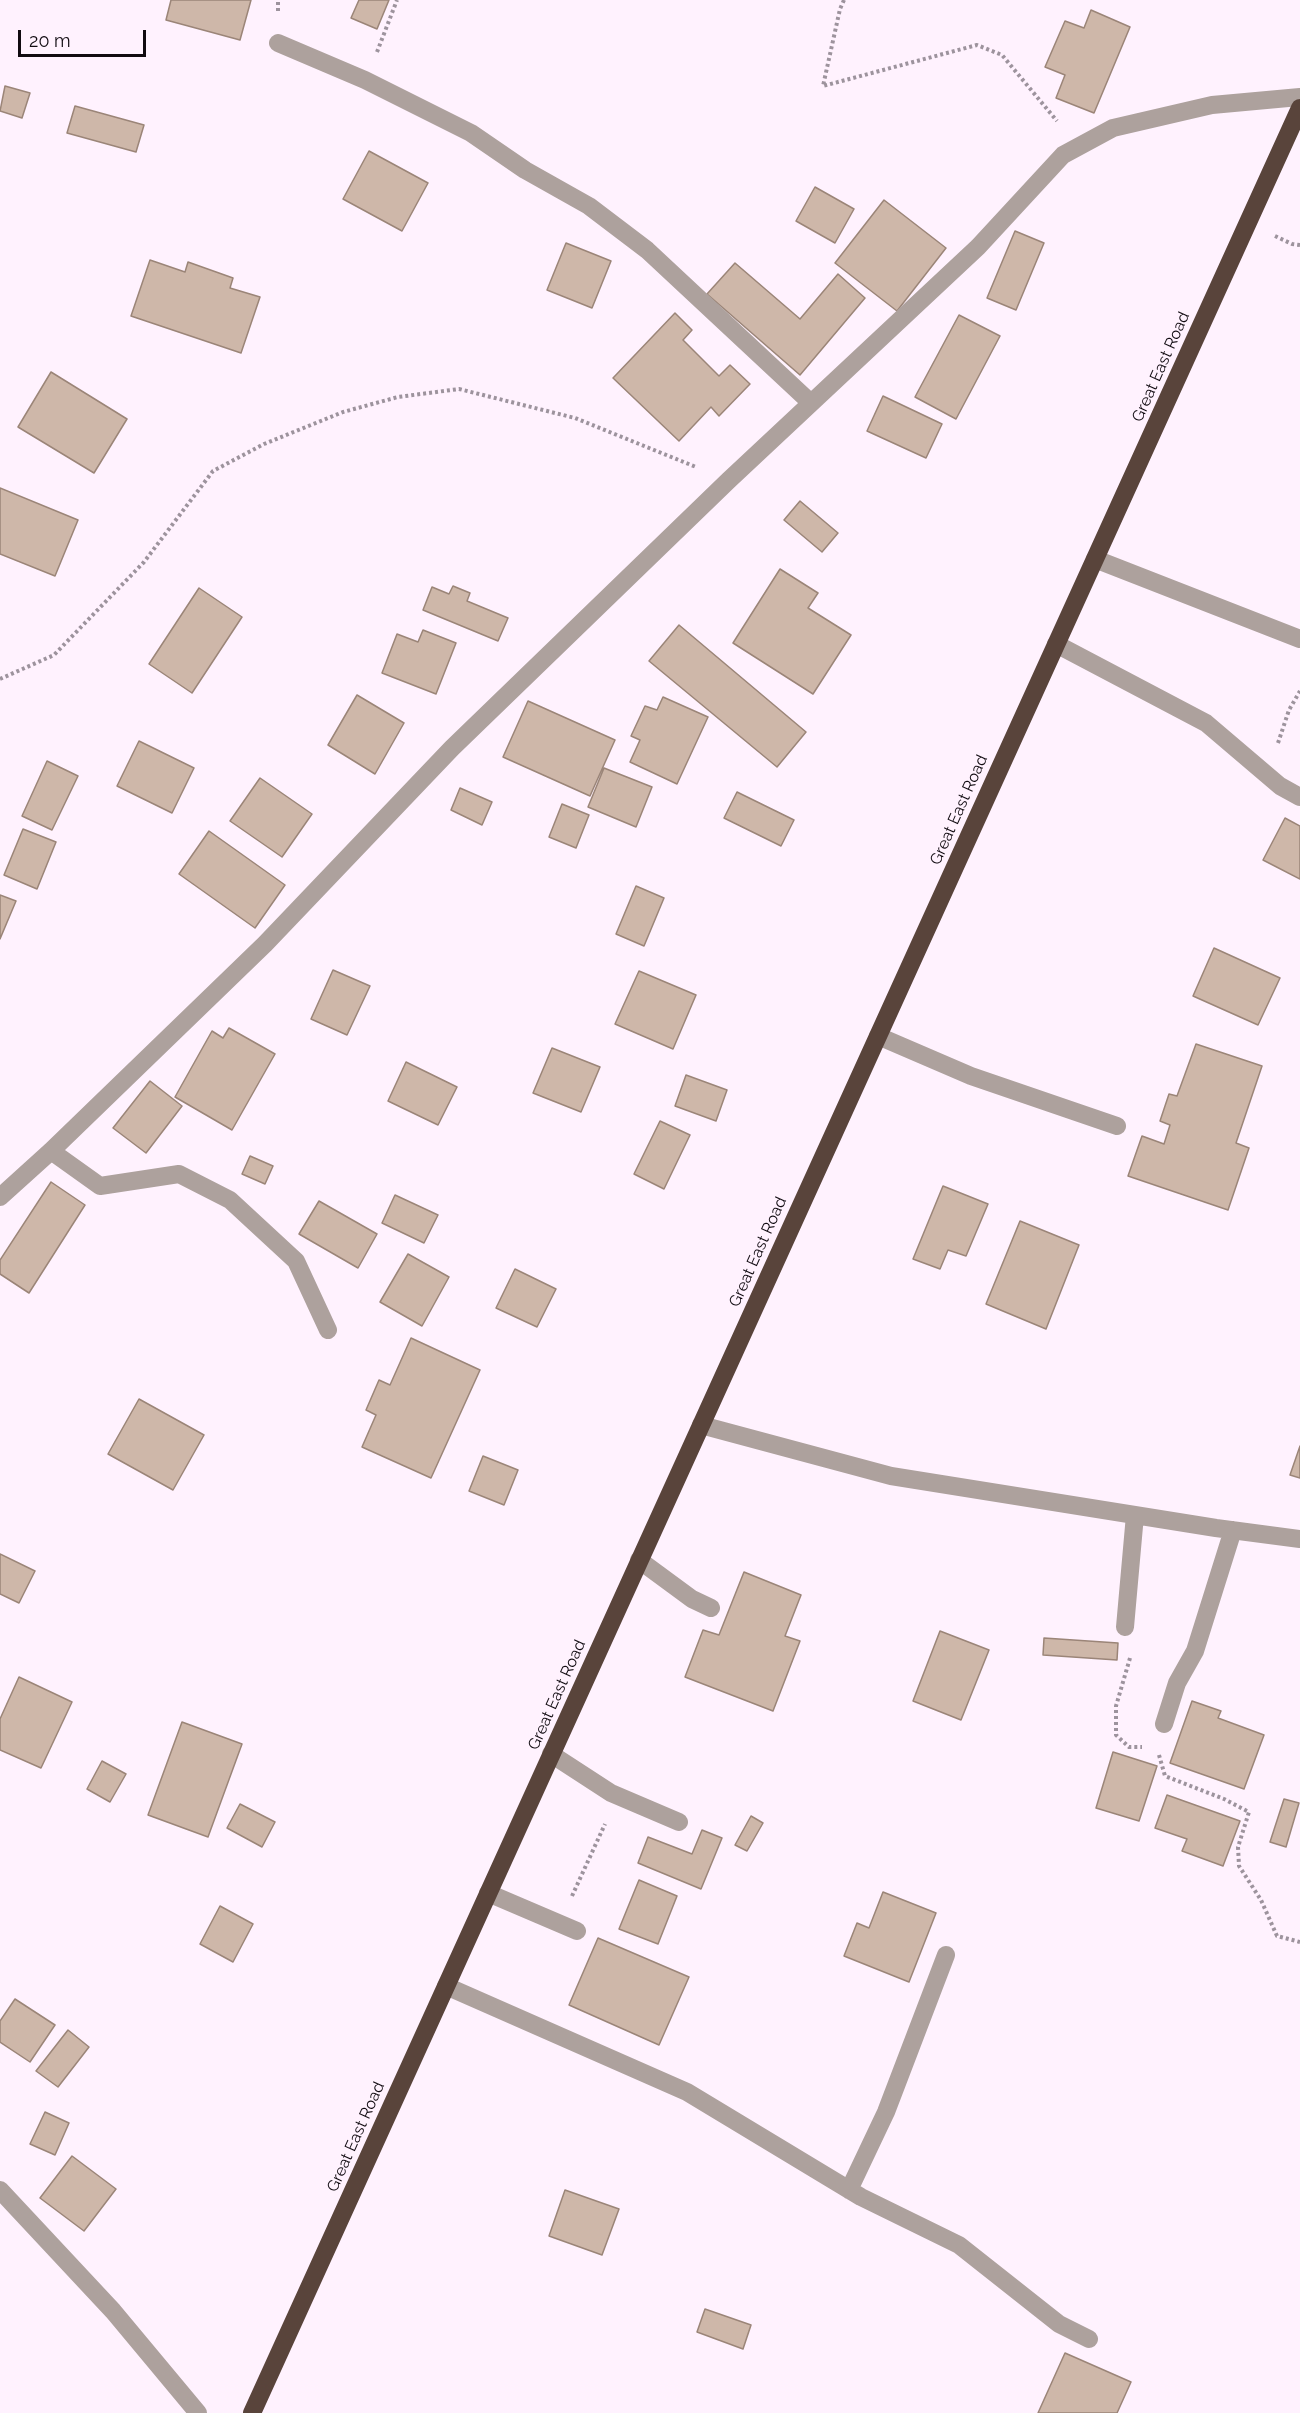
<!DOCTYPE html>
<style>
body{margin:0}
#map{position:relative;width:1300px;height:2413px;overflow:hidden;background:#fff2fe;font-family:Raleway,sans-serif}
canvas{display:block}
.scale{position:absolute;left:18px;top:30px;width:128px;height:27px;box-sizing:border-box;border:3px solid #110b11;border-top:0;padding-left:8px;font-size:18px;line-height:21px;white-space:nowrap;color:#110b11;-webkit-text-stroke:4px #fff2fe;paint-order:stroke}
</style>
<div id="map">
<canvas width="1300" height="2413"></canvas>
<div class="scale">20 m</div>
</div>
<script>
const ctx = document.querySelector('canvas').getContext('2d');
ctx.lineJoin = 'round';
function fill(path, color) {
  ctx.fillStyle = color;
  ctx.fill(path, 'evenodd');
}
function strokePath(path, color, width, dash) {
  ctx.strokeStyle = color;
  ctx.lineWidth = width;
  ctx.lineCap = dash ? 'butt' : 'round';
  ctx.setLineDash(dash || []);
  ctx.stroke(path);
}
function label(font, color, halo, rows, align = 'center') {
  ctx.font = font + ' Raleway,sans-serif';
  ctx.lineWidth = 6;
  ctx.setLineDash([]);
  ctx.textBaseline = 'middle';
  ctx.strokeStyle = halo;
  ctx.fillStyle = color;
  for (const [text, x, y, turn = 0] of rows) {
    ctx.save();
    ctx.translate(x, y);
    ctx.rotate((+turn || 0) * Math.PI / 180);
    ctx.textAlign = isNaN(turn) ? turn : align;
    if (halo) ctx.strokeText(text, 0, 0);
    ctx.fillText(text, 0, 0);
    ctx.restore();
  }
}
const building = new Path2D(`
 M171,0H251L240,40L166,20Z
 M359,0H389L377,29L351,18Z
 M1091,10L1130,27L1094,113L1056,98L1065,75L1045,67L1065,21L1084,28Z
 M5,86L30,93L22,118L0,111Z
 M75,106L144,125L136,152L67,133Z
 M369,151L428,183L402,231L343,199Z
 M815,187L854,209L835,243L796,221Z
 M884,200L946,248L897,311L835,263Z
 M1015,231L1044,243L1016,310L987,298Z
 M566,243L611,261L592,308L547,290Z
 M150,260L185,272L188,262L233,278L230,288L260,297L241,353L131,316Z
 M735,263L800,319L838,274L865,298L800,375L707,294Z
 M675,313L692,330L683,340L719,376L730,365L750,384L719,416L711,407L679,441L613,378Z
 M959,315L1000,336L956,419L915,397Z
 M51,372L127,419L94,473L18,427Z
 M883,396L942,424L926,458L867,431Z
 M0,488L78,520L55,576L0,554Z
 M800,501L838,533L822,552L784,520Z
 M780,569L818,593L808,608L851,635L813,694L733,643Z
 M453,586L470,593L467,601L508,618L498,641L423,610L432,587L449,594Z
 M199,588L242,617L192,693L149,664Z
 M679,625L806,732L777,767L649,661Z
 M423,630L456,643L436,694L382,673L397,634L418,642Z
 M357,695L404,723L375,774L328,745Z
 M663,697L708,717L677,784L630,762L640,740L631,736L645,706L657,710Z
 M528,701L615,740L590,796L503,757Z
 M139,741L194,768L172,813L117,786Z
 M47,761L78,776L52,830L22,816Z
 M604,768L652,787L636,827L588,807Z
 M260,778L312,814L282,857L230,821Z
 M460,788L492,802L482,825L451,810Z
 M737,792L794,820L781,846L724,818Z
 M562,804L589,815L576,848L549,837Z
 M1285,818L1300,826V879L1263,860Z
 M23,829L56,842L37,889L4,875Z
 M209,831L285,885L255,928L179,874Z
 M636,886L664,898L644,946L616,934Z
 M0,895L16,901L0,939Z
 M1214,948L1280,978L1258,1025L1193,996Z
 M333,970L370,986L347,1035L311,1019Z
 M639,971L696,995L673,1049L615,1024Z
 M229,1028L275,1054L232,1130L175,1097L212,1031L223,1038Z
 M1196,1044L1262,1066L1236,1143L1249,1148L1228,1210L1128,1176L1142,1136L1164,1144L1170,1125L1160,1121L1169,1094L1177,1096Z
 M552,1048L600,1067L581,1112L533,1093Z
 M406,1062L457,1087L438,1125L388,1101Z
 M686,1075L727,1090L716,1121L675,1106Z
 M150,1081L182,1106L146,1153L113,1128Z
 M660,1121L690,1135L664,1189L634,1174Z
 M250,1156L273,1166L265,1184L242,1174Z
 M51,1182L85,1205L29,1293L0,1274V1260Z
 M943,1186L988,1204L966,1256L948,1250L940,1269L913,1259Z
 M395,1195L438,1215L424,1243L382,1223Z
 M319,1201L377,1234L358,1268L299,1234Z
 M1020,1221L1079,1245L1046,1329L986,1304Z
 M408,1254L449,1277L422,1326L380,1302Z
 M515,1269L556,1289L537,1327L496,1308Z
 M411,1338L480,1370L431,1478L362,1447L376,1415L366,1410L379,1380L390,1385Z
 M139,1399L204,1435L173,1490L108,1454Z
 M1300,1446V1478L1290,1475Z
 M483,1456L518,1470L504,1505L469,1491Z
 M0,1554L35,1571L19,1603L0,1594Z
 M744,1572L801,1595L785,1636L800,1641L773,1711L685,1677L703,1630L719,1635Z
 M940,1631L989,1650L961,1720L913,1701Z
 M1044,1638L1118,1643L1117,1660L1043,1655Z
 M19,1677L72,1702L41,1768L0,1750V1719Z
 M1192,1701L1221,1711L1218,1718L1264,1735L1244,1789L1170,1763Z
 M182,1722L242,1744L208,1837L148,1815Z
 M1113,1752L1157,1766L1139,1821L1096,1808Z
 M102,1761L126,1774L110,1802L87,1789Z
 M1167,1795L1240,1821L1223,1866L1182,1851L1187,1839L1155,1828Z
 M1284,1799L1299,1803L1286,1847L1270,1842Z
 M240,1804L275,1822L262,1847L227,1828Z
 M751,1816L763,1823L747,1851L735,1845Z
 M702,1830L722,1838L701,1889L638,1863L648,1837L692,1854Z
 M639,1880L677,1896L658,1944L619,1929Z
 M883,1892L936,1913L909,1982L844,1956L857,1923L869,1928Z
 M220,1906L253,1924L233,1962L200,1944Z
 M598,1938L689,1977L659,2045L569,2005Z
 M15,1999L55,2025L30,2062L0,2042V2021Z
 M68,2030L89,2047L58,2087L36,2071Z
 M45,2112L69,2123L55,2155L30,2144Z
 M72,2156L116,2189L84,2231L40,2198Z
 M565,2190L619,2209L602,2255L549,2236Z
 M705,2309L751,2325L743,2349L697,2332Z
 M1065,2353L1131,2382L1117,2413H1038Z`);
fill(building, '#ceb7a9');
strokePath(building, '#9b8578', 1.5);
strokePath(new Path2D(`
 M844,0L840,9L823,86L977,45L1002,55L1057,121
 M278,11V0
 M377,52L397,0
 M1275,236L1292,244L1300,245
 M0,679L54,655L144,562L213,471L264,444L343,412L398,397L459,389L575,418L696,467
 M1278,743L1289,710L1300,691
 M1130,1658L1116,1706V1735L1129,1747H1142
 M1159,1755L1165,1776L1224,1799L1249,1812L1238,1847L1239,1866L1261,1900L1277,1936L1300,1942
 M572,1896L605,1824`), '#9d939d', 4, [3, 3]);
strokePath(new Path2D(`
 M278,43L365,80L471,133L525,170L589,206L647,250L811,403
 M1095,559L1300,639
 M1056,644L1206,723L1280,786L1300,797
 M878,1036L971,1076L1117,1126
 M51,1151L100,1186L179,1174L230,1200L296,1261L328,1330
 M0,1197L51,1151L265,944L452,748L729,480L978,247L1063,155L1113,128L1212,105L1300,97
 M701,1425L891,1476L1216,1528L1300,1539
 M639,1560L692,1599L711,1608
 M1125,1627L1135,1515
 M1164,1724L1177,1683L1195,1651L1233,1530
 M551,1754L611,1793L679,1822
 M488,1893L577,1931
 M446,1986L687,2092L861,2197L959,2245L1059,2324L1089,2339
 M0,2190L113,2311L198,2413
 M849,2190L886,2112L946,1955`), '#ada19d', 18);
strokePath(new Path2D(`
 M252,2413L1300,108`), '#59443b', 18);
label('16px', '#110b11', '#fff2fe', [
 ["Great East Road",1161,367,-66],
 ["Great East Road",959,810,-66],
 ["Great East Road",758,1252,-66],
 ["Great East Road",557,1695,-66],
 ["Great East Road",356,2137,-66]
]);
</script>
